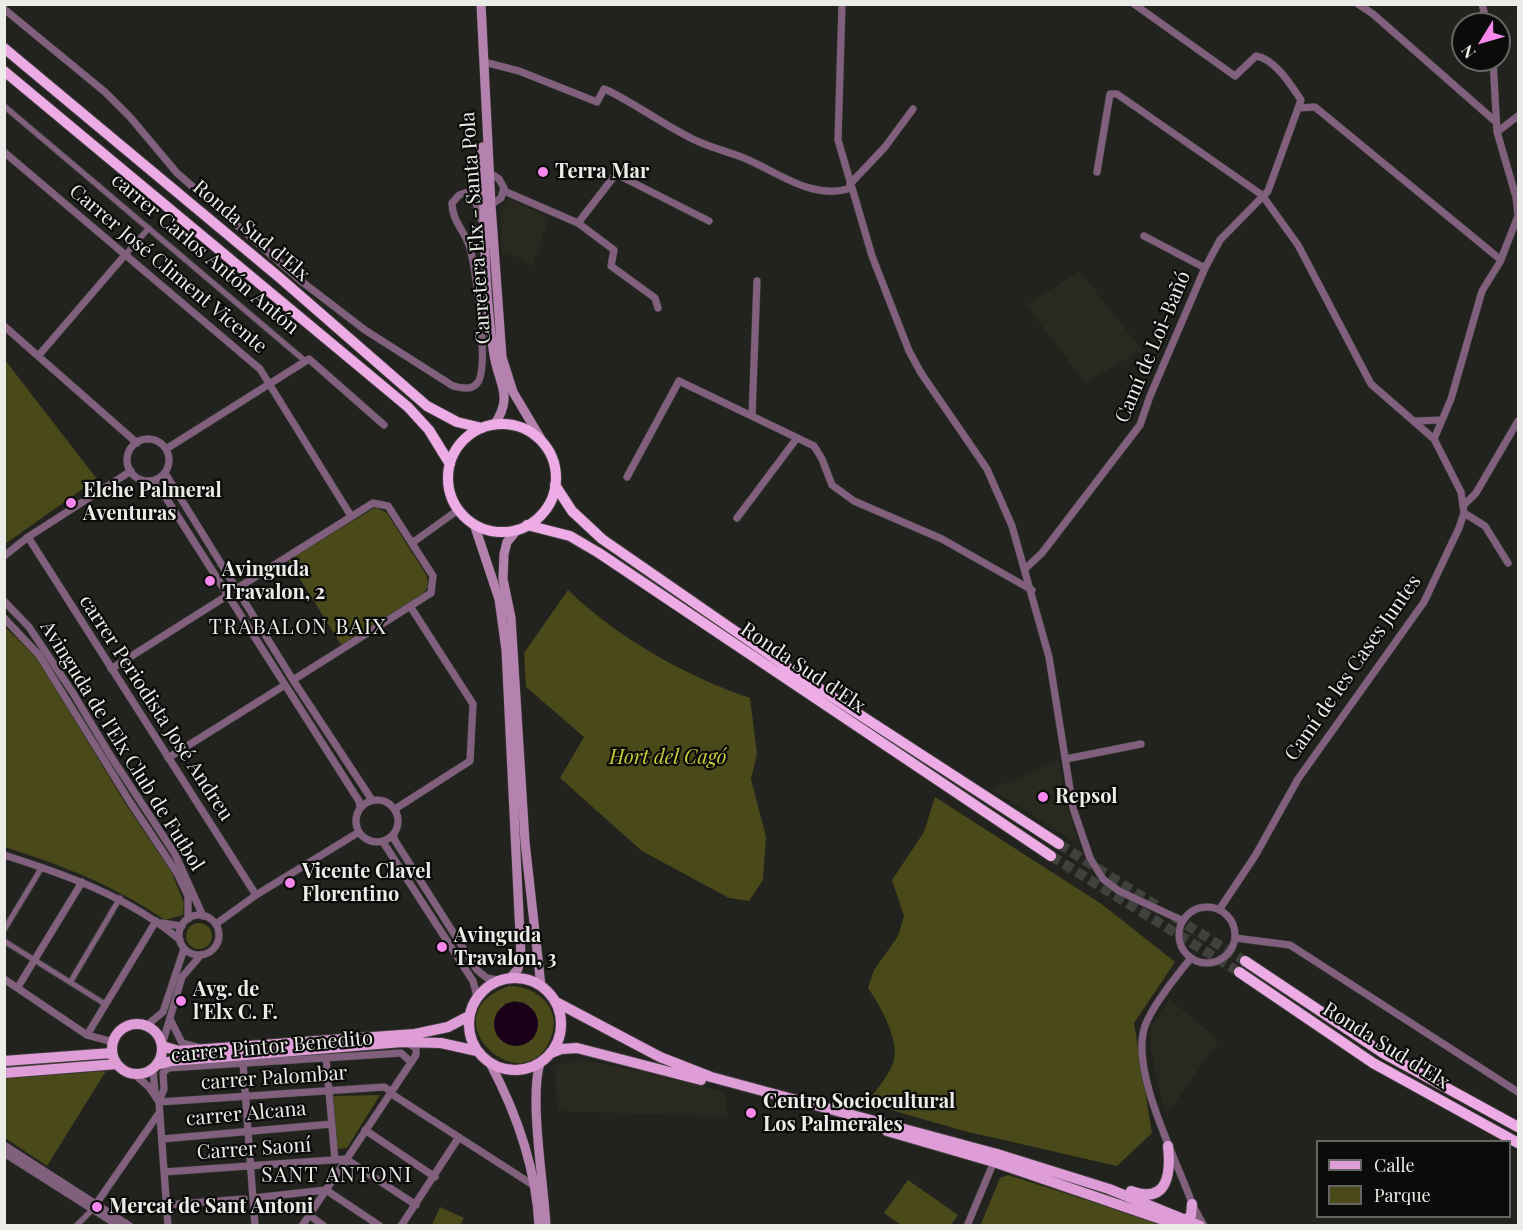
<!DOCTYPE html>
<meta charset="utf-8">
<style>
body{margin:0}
#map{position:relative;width:1523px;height:1230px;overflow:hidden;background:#22221f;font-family:"Playfair Display",serif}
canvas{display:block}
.frame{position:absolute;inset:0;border:6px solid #ebebe8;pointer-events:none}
.legend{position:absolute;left:1316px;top:1140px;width:195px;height:78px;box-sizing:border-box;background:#0b0c0a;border:2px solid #656563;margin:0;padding:8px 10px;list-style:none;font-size:18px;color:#ebebe8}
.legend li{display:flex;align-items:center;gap:12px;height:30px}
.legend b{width:30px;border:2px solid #656563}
.north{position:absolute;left:1451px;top:12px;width:60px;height:60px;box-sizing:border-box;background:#0b0c0a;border:2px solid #656563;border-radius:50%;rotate:233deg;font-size:16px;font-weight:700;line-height:24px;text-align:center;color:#ebebe8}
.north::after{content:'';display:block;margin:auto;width:21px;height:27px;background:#f688ed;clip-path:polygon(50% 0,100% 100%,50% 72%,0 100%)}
</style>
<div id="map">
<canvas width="1523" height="1230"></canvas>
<div class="frame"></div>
<ul class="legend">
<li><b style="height:8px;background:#df9dd8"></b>Calle</li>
<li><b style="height:16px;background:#494919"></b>Parque</li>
</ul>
<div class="north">N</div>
</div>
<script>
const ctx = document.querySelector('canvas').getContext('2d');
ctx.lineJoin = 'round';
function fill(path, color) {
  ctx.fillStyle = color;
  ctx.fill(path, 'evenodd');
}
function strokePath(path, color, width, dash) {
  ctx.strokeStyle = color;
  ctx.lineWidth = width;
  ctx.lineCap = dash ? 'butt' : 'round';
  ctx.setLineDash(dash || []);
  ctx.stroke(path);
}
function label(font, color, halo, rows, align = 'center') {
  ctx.font = font + ' "Playfair Display",serif';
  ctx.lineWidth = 4.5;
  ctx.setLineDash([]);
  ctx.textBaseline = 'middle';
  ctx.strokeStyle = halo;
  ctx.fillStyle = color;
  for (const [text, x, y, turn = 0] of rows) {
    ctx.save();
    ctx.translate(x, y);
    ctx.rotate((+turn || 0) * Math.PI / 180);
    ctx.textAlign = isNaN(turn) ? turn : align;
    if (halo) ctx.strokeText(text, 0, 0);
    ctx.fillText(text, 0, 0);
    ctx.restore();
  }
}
fill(new Path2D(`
 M509,198L549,218L532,267L510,252L502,257L500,210Z
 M1080,271L1142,350L1085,383L1026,305Z
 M1059,760L1064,798L1077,836L1074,842L991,789Z
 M1169,999L1219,1040L1166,1116L1150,1047L1151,1027Z
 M576,1059L657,1074L725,1092L728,1117L557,1111L555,1066Z`), '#292920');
fill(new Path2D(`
 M5,360L97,479L5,544H4Z
 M376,507L387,513L427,576L428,587L422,595L342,646L288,560Z
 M568,590C618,638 685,676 750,698L757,754L751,779L766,837L763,880L749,901L729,898L642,851L560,778L584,737L526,687L524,653Z
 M4,626L36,657L127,806L172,873L184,903L183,915L165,920C111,884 66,867 5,847Z
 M935,797L1103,905L1175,962L1134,1023L1152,1133L1117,1166L964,1131L867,1103C875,1091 888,1077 893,1063C901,1042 880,1005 868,988L874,970L898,936L904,916L892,880L924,832Z
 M186 936a13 13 0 1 1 26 0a13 13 0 1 1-26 0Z
 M509,986C538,986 564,1009 550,1040C522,1105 426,1015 509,986ZM514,1001L525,1003L538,1020L537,1031L532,1040L504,1004Z
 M106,1071L47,1166L5,1138V1078Z
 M380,1095L347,1148L337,1149L332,1096Z
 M1008,1175L1164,1225L980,1226L1000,1178Z
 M908,1180L958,1215L951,1225H901L884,1213Z
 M440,1207L464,1218L460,1225H432Z`), '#494919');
fill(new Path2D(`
 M494 1024a22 22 0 1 1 44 0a22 22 0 1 1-44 0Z`), '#190018');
strokePath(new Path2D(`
 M1059,844L1160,908
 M1051,856L1239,972
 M1174,917L1245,961`), '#40403d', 10, [10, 5]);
const pedestrian = new Path2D(`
 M4,106L304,360
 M125,255L149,228
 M4,930L42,867
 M4,941L105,1004
 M71,981L120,898
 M76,1226L93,1209`);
const minor = new Path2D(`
 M842,4L838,140L872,256L909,351L921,373L987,469L1012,526L1049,657L1073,808L1090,858L1103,879L1119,891L1183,921
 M1358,4L1373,14L1496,122
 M1482,4L1487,24
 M4,9L105,92L130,117L177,173L301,281L365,330L453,386C463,388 472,391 478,382C489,366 476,265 469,245C463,229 452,220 452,203L459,195L471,191
 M484,62L519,71L597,102L604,89L609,91C639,106 667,127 697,141C712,148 729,152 744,158C778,172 812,201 851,188
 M1298,108L1315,107L1501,260
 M1497,132L1518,116
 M4,152L260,369L351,516
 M1097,172L1110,94H1117L1262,195L1298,245L1371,384L1434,439
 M490,173L499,179L504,188L501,198L491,205
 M850,184L885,147L913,109
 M504,191L578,223L614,250L611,266L655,298L658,308
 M481,219C477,198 463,191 481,173
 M578,223L616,174L709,221
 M1144,236L1205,268
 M4,326L137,443
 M39,355L125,255
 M752,416L757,281
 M1415,421L1442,420
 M127 460a21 21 0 1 1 42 0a21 21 0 1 1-42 0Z
 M166,449L309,359L384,425
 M165,473L293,680L372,800
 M627,477L679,381L814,446L822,459L832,485L854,501L942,539L1032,590
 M152,481L161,490L359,801L360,808
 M1463,506L1476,493L1518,421
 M1464,513L1485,526L1508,563
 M737,518L797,438
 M28,537L256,895
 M412,543L458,510
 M4,556L28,537L131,471
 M1026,568L1042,553L1140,425L1150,396L1205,268L1220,240L1268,191L1301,100C1291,85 1275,59 1256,56L1235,76L1134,4
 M236,589L373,503L388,506L433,576L431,593L293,680
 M4,601L29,627L73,693L110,755L175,854L203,916
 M4,618L39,655L130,802L177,873L188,896V919
 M111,669L228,595
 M168,758L285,685
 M1066,759L1141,744
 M356 821a21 21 0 1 1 42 0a21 21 0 1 1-42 0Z
 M395,809L470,761L473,704L410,606
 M394,834V839L477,970L487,978L498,980
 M383,842L473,981L477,997
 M4,855C67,875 129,897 180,940
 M1179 935a28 28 0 1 1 56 0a28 28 0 1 1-56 0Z
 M1219,910L1255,856L1298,779L1424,602L1459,528L1464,513L1461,492L1434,439L1451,399L1482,291L1500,262L1518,216L1516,197L1497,132L1493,60
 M179 935a20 20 0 1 1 40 0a20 20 0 1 1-40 0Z
 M161,923L182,926
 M216,924L256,895L359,832
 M1235,938L1290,945L1518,1092
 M1191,958C1177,975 1152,1006 1145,1026C1129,1071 1178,1162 1193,1206
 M4,979L87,1035L113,1042
 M18,987L82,882
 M171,1021L182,1043L197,1047
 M146,1026L163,1012L184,949
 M87,1035L156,921
 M162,1045L182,977L201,955
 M326,1058L335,1160
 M243,1063L255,1226
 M153,1069L155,1093
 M134,1074L149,1087L159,1102L168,1226
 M390,1093L533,1185
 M159,1102L164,1089L163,1073L168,1068L401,1053L411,1062
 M159,1102L384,1087L391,1091
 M365,1130L435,1177
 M162,1139L332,1124
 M4,1145L130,1226
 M4,1153L119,1226
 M164,1172L346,1159L416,1205
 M253,1198L326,1190L380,1226
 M1192,1204L1204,1226
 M166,1205L244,1199
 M94,1207L159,1113
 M309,1215L324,1226
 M302,1226L416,1055V1048L408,1043
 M401,1226L459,1137
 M967,1226L995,1159`);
const secondary = new Path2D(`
 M481,4L491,205L502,357L513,392L541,439
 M482,147C485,216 483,286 494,355C499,385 514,396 494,425
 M474,524L499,599L506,650L521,955L518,969L511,977
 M517,530L507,542L504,554L503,579L511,618L525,842L541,986
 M490,1063C517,1114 536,1167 539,1226
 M540,1063C529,1099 544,1184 546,1226`);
const primary = new Path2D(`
 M469 1024a46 46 0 1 1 92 0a46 46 0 1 1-92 0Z
 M556,1002L660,1057L711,1077L997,1154L1109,1189L1200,1226
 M112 1049a25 25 0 1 1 50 0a25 25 0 1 1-50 0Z
 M162,1046L179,1051L415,1034L448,1027L469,1016
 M551,1053L561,1049L577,1048L701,1080
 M4,1061L112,1053
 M156,1065L172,1061L402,1042L441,1043L477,1051
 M4,1073L117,1064
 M887,1131L994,1162L1181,1226
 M1131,1191C1168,1205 1171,1173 1168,1146
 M1182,1221L1191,1216L1192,1204`);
const trunk = new Path2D(`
 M4,48L280,278L427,406L457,422L482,428
 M4,71L408,407L429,430L450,464
 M448 478a54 54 0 1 1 108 0a54 54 0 1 1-108 0Z
 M555,485L572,511L602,539L800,676L1059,844
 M527,525L570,536L599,553L1051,856
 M1245,961L1383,1053L1518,1127
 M1239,972L1373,1063L1518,1143`);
strokePath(pedestrian, '#3e3e3b', 7);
strokePath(minor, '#3e3e3b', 8);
strokePath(secondary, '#3e3e3b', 10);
strokePath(primary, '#3e3e3b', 12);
strokePath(trunk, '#3e3e3b', 12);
strokePath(pedestrian, '#80607c', 5);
strokePath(minor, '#80607c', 7);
strokePath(secondary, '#b582af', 9);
strokePath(primary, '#df9dd8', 10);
strokePath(trunk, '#eeace6', 10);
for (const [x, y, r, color] of [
 [543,172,6,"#f688ed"],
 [71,503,6,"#f688ed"],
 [210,581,6,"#f688ed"],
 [1043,797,6,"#f688ed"],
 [290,883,6,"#f688ed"],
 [442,947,6,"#f688ed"],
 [181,1001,6,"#f688ed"],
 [751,1113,6,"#f688ed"],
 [97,1207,6,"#f688ed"]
]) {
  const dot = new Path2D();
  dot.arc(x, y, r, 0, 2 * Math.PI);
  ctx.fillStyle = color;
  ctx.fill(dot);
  strokePath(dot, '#0b0c0a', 2);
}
label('bold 20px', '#ebebe8', '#0b0c0a', [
 ["Terra Mar",555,172],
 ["Elche Palmeral",83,491],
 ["Aventuras",83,514],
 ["Avinguda",222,570],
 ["Travalon, 2",222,593],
 ["Repsol",1055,797],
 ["Vicente Clavel",302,872],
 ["Florentino",302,895],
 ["Avinguda",454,936],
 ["Travalon, 3",454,959],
 ["Avg. de",193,990],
 ["l'Elx C. F.",193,1013],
 ["Centro Sociocultural",763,1102],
 ["Los Palmerales",763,1125],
 ["Mercat de Sant Antoni",109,1207]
], 'left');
label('20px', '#ebebe8', '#0b0c0a', [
 ["Carretera Elx - Santa Pola",476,228,-94],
 ["Ronda Sud d'Elx",251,231,40],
 ["carrer Carlos Antón Antón",205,254,40],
 ["Carrer José Climent Vicente",168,269,40],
 ["Camí de Loi-Bañó",1153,347,-67],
 ["Ronda Sud d'Elx",803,668,34],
 ["Camí de les Cases Juntes",1353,668,-55],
 ["carrer Periodista José Andreu",156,708,57],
 ["Avinguda de l'Elx Club de Futbol",122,746,58],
 ["Ronda Sud d'Elx",1386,1046,32],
 ["carrer Pintor Benedito",272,1047,-5],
 ["carrer Palombar",274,1078,-4],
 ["carrer Alcana",246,1114,-5],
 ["Carrer Saoní",254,1149,-4]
]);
label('italic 20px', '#cbca3a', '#0b0c0a', [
 ["Hort del Cagó",668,758]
]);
ctx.letterSpacing = '1.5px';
label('21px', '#ebebe8', '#0b0c0a', [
 ["TRABALON BAIX",298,627],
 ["SANT ANTONI",337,1175]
]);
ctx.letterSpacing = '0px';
</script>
